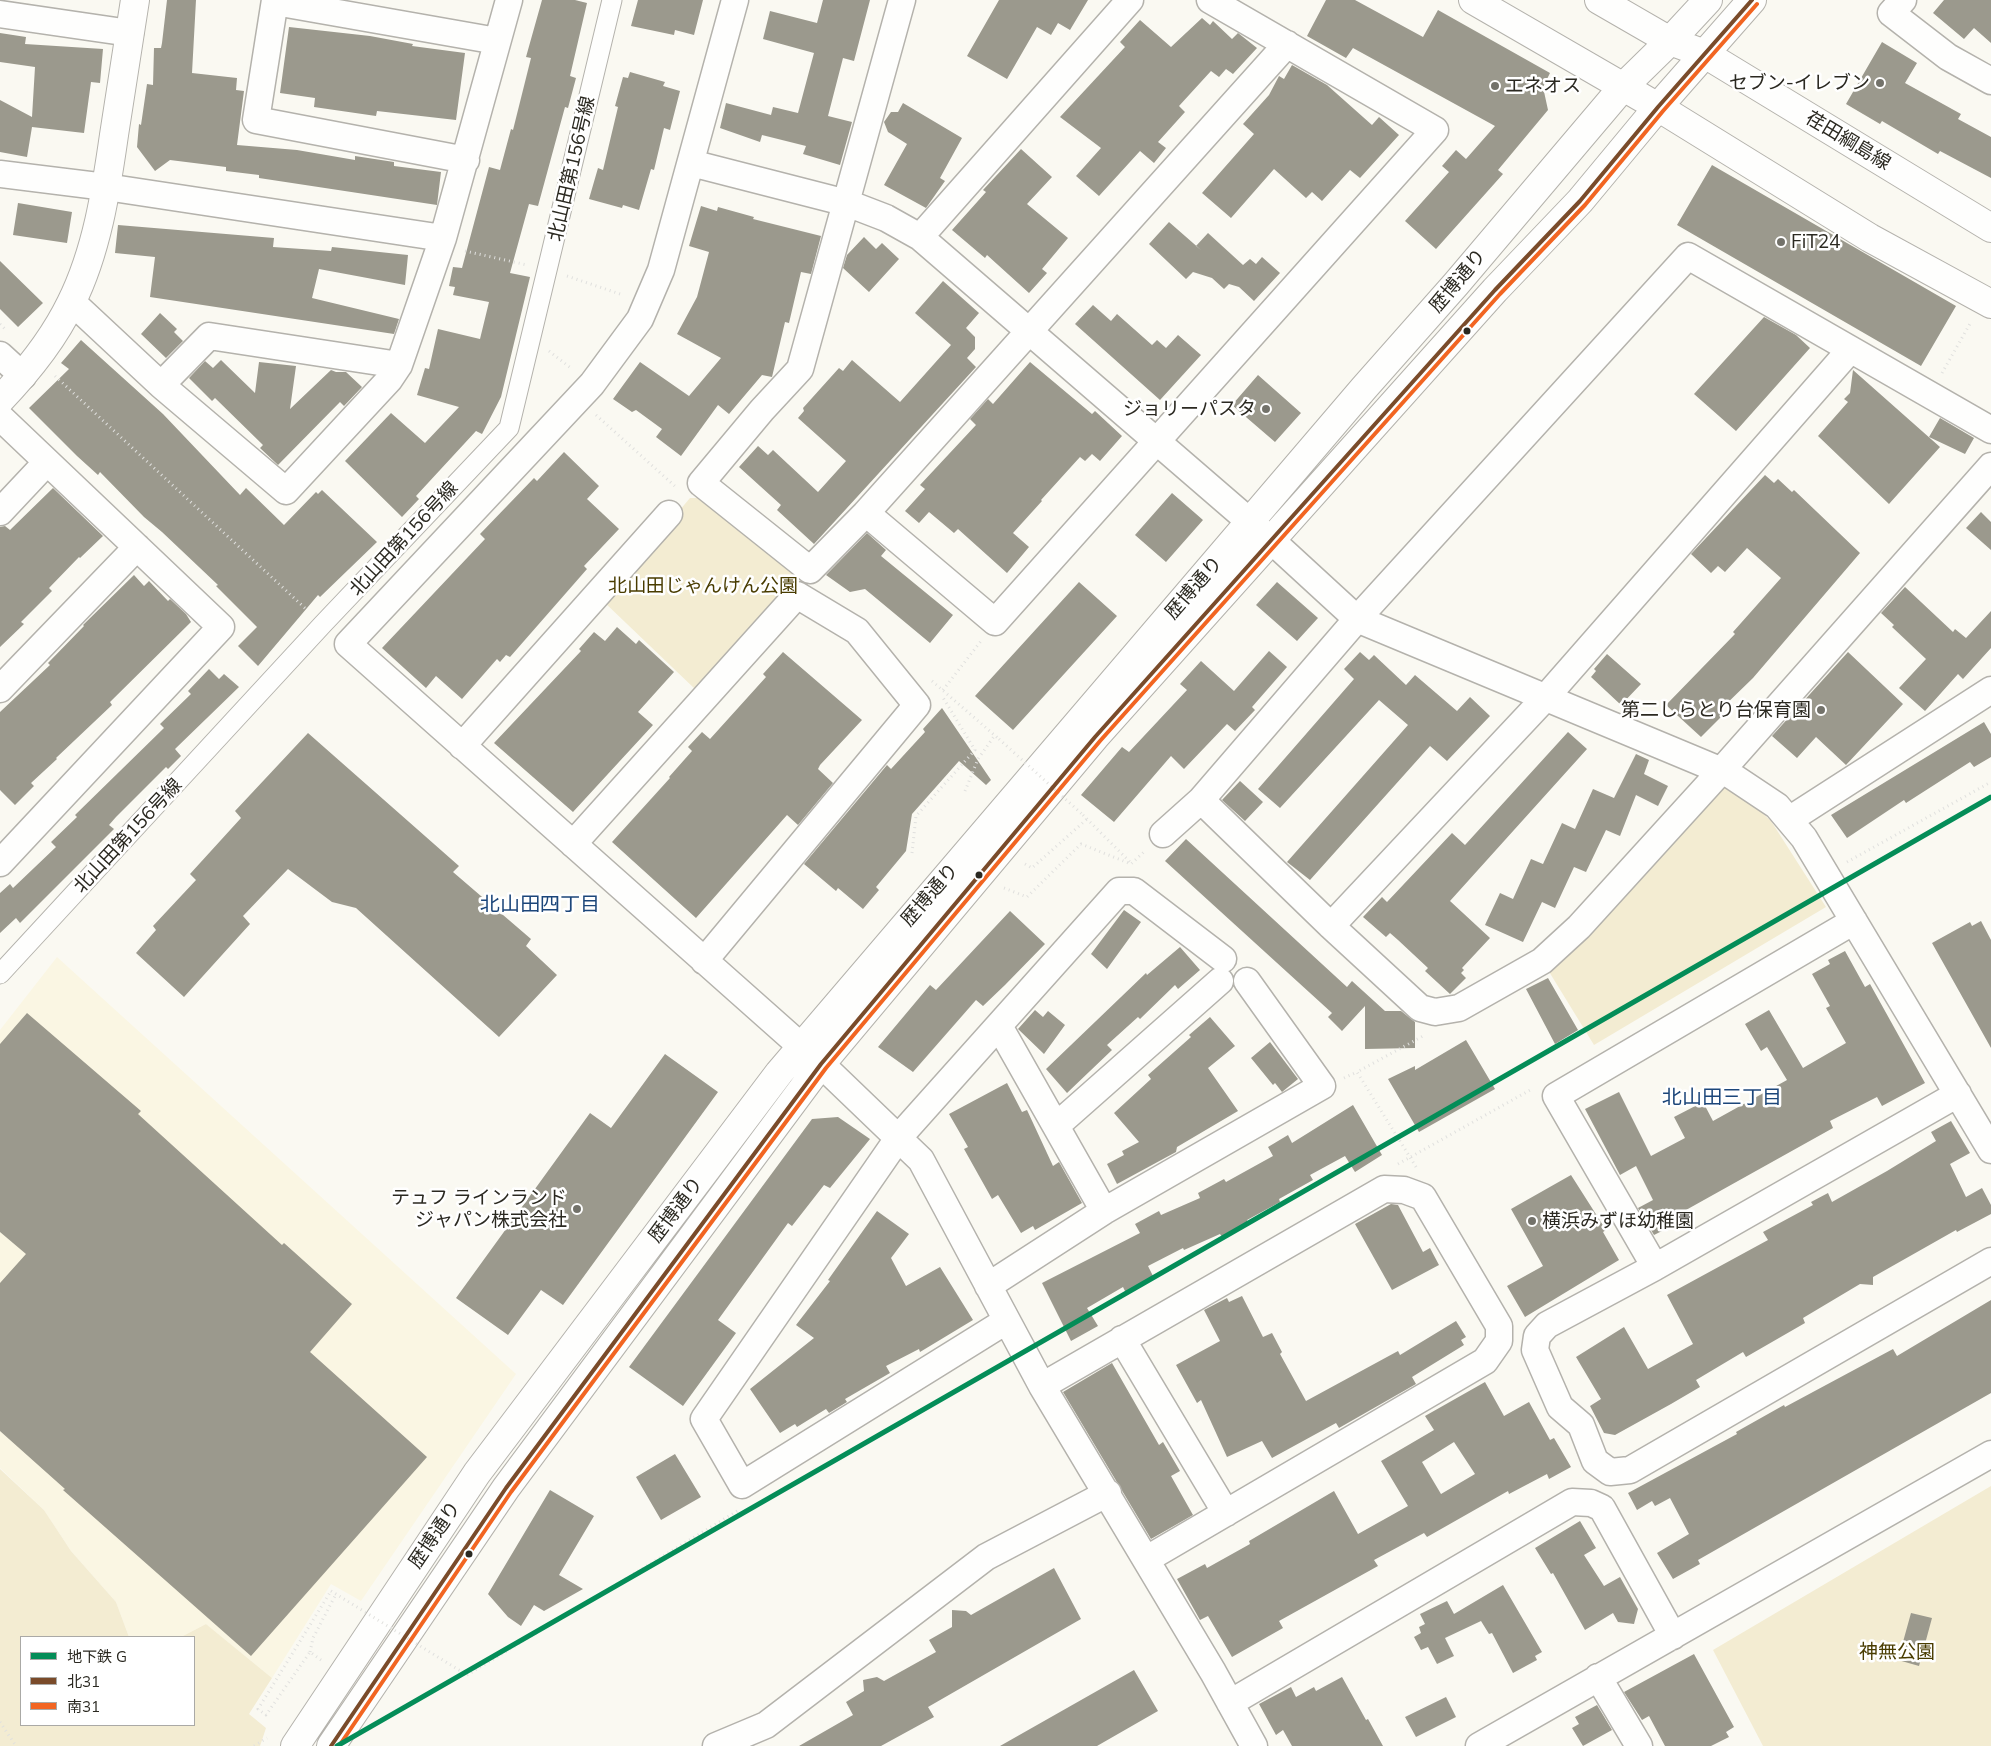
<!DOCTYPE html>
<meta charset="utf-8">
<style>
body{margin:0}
#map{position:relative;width:1991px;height:1746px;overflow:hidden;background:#faf9f2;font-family:Mulish,"Noto Sans JP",sans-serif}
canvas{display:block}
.legend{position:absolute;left:20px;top:1636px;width:175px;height:90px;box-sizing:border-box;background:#fff;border:1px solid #aaa9a6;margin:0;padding:6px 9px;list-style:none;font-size:15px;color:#2b2921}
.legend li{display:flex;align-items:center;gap:10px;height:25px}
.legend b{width:25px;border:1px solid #aaa9a6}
</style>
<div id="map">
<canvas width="1991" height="1746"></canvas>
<ul class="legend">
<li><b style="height:6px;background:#048d58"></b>地下鉄 G</li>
<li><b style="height:6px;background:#7a4b2a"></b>北31</li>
<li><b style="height:6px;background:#f26522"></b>南31</li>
</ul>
</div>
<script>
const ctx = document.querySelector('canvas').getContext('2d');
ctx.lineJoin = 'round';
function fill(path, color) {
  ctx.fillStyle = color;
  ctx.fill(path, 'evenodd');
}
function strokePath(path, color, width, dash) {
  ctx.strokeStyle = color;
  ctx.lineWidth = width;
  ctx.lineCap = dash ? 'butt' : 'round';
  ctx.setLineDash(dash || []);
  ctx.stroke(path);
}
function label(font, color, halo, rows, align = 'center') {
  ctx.font = font + ' Mulish,"Noto Sans JP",sans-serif';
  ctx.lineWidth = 5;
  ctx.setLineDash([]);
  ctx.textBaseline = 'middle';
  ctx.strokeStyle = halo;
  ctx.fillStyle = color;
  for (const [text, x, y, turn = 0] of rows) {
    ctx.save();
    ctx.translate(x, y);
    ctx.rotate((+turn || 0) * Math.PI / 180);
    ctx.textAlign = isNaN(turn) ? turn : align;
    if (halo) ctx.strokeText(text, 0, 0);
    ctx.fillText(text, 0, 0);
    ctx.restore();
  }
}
fill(new Path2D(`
 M57,957L516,1374L361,1601L331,1584L272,1678L206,1624L181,1637H129L116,1602L71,1551L44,1510L0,1468V1030Z`), '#faf6e3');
fill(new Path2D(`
 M690,498H703L793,571V588L696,690L603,601Z
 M1721,781L1740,793L1771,821L1826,907L1594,1045L1548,970Z
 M0,1469L44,1510L71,1551L116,1602L129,1637H21V1725H194V1637H181L206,1624L272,1678L249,1714L266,1728L260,1746H0Z
 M1991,1486V1746H1763L1713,1650Z`), '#f3ecd2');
fill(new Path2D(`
 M167,0H196L192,73L237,78L236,90L244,91L237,145L297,150L355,160V156L394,162V166L441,172L437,205L259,178V175L226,171V167L170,160L155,171L137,147L139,124L141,125L147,84L153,85L154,48H161L162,43Z
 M542,0H575L587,3L570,76L576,78L568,108L565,107L538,206L529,204L510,273L530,277L501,397L482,434L476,431L416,496L419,499L402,517L345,461L391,413L425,443L459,407L417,395L425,368L429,369L438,329L480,339L489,302L453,295L455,287L449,286L453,267L462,268L489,167L500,170L511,129L513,130L531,58L526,57Z
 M638,0H703L694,35L675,30L674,35L631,26Z
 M823,0H870L854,61L843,58L828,116L852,122L840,165L803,154L806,146L762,135L760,142L720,128L726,103L771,115L773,107L798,113L814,53L763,39L770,11L817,23Z
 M999,0H1088L1070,30L1058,23L1051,35L1037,27L1007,79L967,56Z
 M1326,0H1355L1423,37L1438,10L1550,73L1543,87L1548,110L1498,170L1503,174L1436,249L1405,221L1449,172L1442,166L1456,150L1466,159L1495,126L1353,48L1346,58L1307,36Z
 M1944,0H1991V43L1974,28L1964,39L1933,13Z
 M1202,18L1210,25L1213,21L1232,39L1238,33L1257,48L1233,74L1226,69L1219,77L1211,71L1179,106L1185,112L1158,142L1166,148L1154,163L1140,151L1099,196L1076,176L1101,148L1060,117L1125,47L1120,42L1140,20L1171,47Z
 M289,27L370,36L413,44L412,46L465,53L456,120L377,111L376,116L314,107L315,98L280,93Z
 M0,33L26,37L25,44L103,49L100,83L91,82L84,133L32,127L27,157L0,152V100L32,117L35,67L0,62Z
 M1882,42L1917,63L1905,83L1961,114L1958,119L1991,137V178L1940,151L1938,154L1882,121L1880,124L1846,104Z
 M1292,65L1327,85L1372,125L1379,117L1399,135L1360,178L1350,170L1322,201L1312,192L1306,198L1274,169L1231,218L1202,193L1254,134L1243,124L1269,95L1279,76L1284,79Z
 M630,72L665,82L663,86L680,91L670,130L664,128L654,170L651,169L639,210L623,205L622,208L589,199L598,168L603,170L618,107L615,106L623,77L628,78Z
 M903,103L962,138L940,178L945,181L926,208L884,185L907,144L888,132L884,122L891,112H898Z
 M1021,149L1052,177L1027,204L1068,238L1042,269L1047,273L1029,293L987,255L985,258L952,230L986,192L983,190Z
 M1712,165L1956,306L1921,366L1677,225Z
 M18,203L72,212L67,243L13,235Z
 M701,206L717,211L718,207L754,217L753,219L821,236L811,274L801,272L789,323L785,322L772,377L762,375L729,414L718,405L681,456L656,437L662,429L636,410L632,412L613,399L640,362L689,396L721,358L677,334L697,297L709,252L689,246Z
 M1169,222L1201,250L1196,246L1208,233L1243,265L1250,259L1256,264L1262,257L1280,273L1254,301L1239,287L1229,284L1224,289L1212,278L1193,272L1186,279L1149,244Z
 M118,225L274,238L273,247L331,251L332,247L408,255L405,285L319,269L312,298L399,319L394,334L150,297L155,257L115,253Z
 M864,237L876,249L882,243L899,259L869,292L843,268L847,255Z
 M0,261L43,303L18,327L0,309Z
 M943,281L979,313L966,328L975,337V349L967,358L976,367L814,544L777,510L781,505L739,467L758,446L768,455L773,450L818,492L846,461L798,418L804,411L803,408L839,368L843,371L852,360L900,402L951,345L915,313Z
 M1093,305L1111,321L1117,314L1152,345L1157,340L1166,348L1178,335L1201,355L1160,400L1075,324Z
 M160,313L177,329L174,332L183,341L166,358L141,334Z
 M1764,317L1796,335L1810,348L1736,431L1694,394Z
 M81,340L163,414L240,495L246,488L284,525L316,492L318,494L322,490L377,542L320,597L318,595L258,666L238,646L257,627L216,586L218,585L162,532L144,517L100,472L98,475L77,456L29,408L69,369L61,363Z
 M221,360L255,393L259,362L296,366L290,409L331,370L336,372H346L362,387L344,406L340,402L278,465L260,448L263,445L215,398L212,401L189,378L205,361L213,368Z
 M1030,362L1092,414L1095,411L1122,436L1100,461L1092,454L1085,461L1080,457L1041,500L1042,501L1013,533L1029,547L1007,573L958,529L954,533L929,512L919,523L905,511L925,489L920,485L976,425L970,419L988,399L993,404Z
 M1853,370L1940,447L1889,504L1818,436L1848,402L1844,399L1850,393Z
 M1258,375L1301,413L1275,442L1232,405Z
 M1940,418L1974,438L1965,454L1929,437Z
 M564,452L599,486L587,499L619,529L584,566L587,569L510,657L506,655L500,662L497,659L462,699L436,676L426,688L382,648L485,539L480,534L534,478L537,481Z
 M1765,475L1774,483L1778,479L1792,492L1794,490L1860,553L1753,678L1718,712L1722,716L1701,737L1666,705L1735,634L1733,632L1781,578L1747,548L1725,572L1718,566L1711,573L1691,554Z
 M53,488L103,536L80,558L79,557L49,588L52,591L21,622L24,624L0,647V527L5,526L10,530Z
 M1172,493L1203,520L1166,562L1135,535Z
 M1981,512L1991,522V550L1966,528Z
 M867,533L886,550L881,556L953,615L930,643L865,589L850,592L826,575Z
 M134,575L144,586L149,581L168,601L170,599L186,614L191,622L110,702L112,705L56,758L57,759L31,783L34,786L15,805L0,790V712L50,665L48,663L84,626L83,625Z
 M1079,582L1117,616L1013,730L975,696Z
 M1277,582L1318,618L1297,641L1256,605Z
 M1905,587L1953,632L1955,629L1966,638L1991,611V648L1963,679L1958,674L1925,711L1899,688L1926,659L1892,627L1894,625L1881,613Z
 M617,627L636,644L639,640L674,672L638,712L653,725L573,812L494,743L581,651L579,649L594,632L605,641Z
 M1269,651L1287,667L1252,707L1255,710L1235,731L1227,724L1184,769L1171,756L1114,822L1081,795L1122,747L1129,752L1187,690L1180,684L1201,661L1234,691Z
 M783,652L862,720L820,765L818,769L833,783L798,825L787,815L696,918L612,842L670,778L669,777L692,751L688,747L702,732L710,739L766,677L763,674Z
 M1360,652L1369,660L1374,655L1406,685L1415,675L1457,711L1470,697L1490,716L1447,761L1430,746L1310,880L1287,862L1408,725L1379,700L1280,808L1258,789L1354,679L1344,669Z
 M1848,652L1903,704L1846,765L1816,737L1797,758L1772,736Z
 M1607,654L1641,684L1621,705L1591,677L1596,671L1594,669Z
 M209,669L219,679L224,674L239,687L175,749L181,756L168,769L166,767L116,817L109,825L114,829L20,923L16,918L0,933V893L10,884L13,888L56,847L51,842L77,817L75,815L164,728L160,724L191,694L188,691Z
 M942,708L991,780L986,785L959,761L912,814L906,851L876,887L879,890L863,909L838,888L836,891L804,864L887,765L891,769L925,732L923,729Z
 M1984,722L1991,734V757L1974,767L1970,762L1906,803L1904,800L1847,838L1831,815Z
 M1568,732L1587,749L1450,901L1490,938L1462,968L1464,970L1461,973L1466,978L1450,994L1425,971L1428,968L1398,940L1390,933L1386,937L1363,917L1382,897L1387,902L1452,833L1465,845Z
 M308,733L459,866L453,872L531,939L526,946L557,975L499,1037L356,908L332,902L288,869L243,916L250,924L184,997L136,953L156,930L153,926L196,880L190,874L241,818L235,811Z
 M1636,754L1649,760L1644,774L1668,786L1658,806L1636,795L1620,836L1606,830L1586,872L1574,867L1555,908L1542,902L1523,942L1485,925L1500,893L1513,899L1531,859L1543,864L1562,823L1575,829L1593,789L1614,798Z
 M1240,781L1263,802L1245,821L1222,800Z
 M1186,839L1347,987L1352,981L1385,1011H1401L1415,1022V1048L1365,1049V1006L1342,1031L1328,1017L1332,1013L1165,861Z
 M1124,910L1141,922L1107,969L1091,954Z
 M1010,911L1045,944L1005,985L983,1006L976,1000L913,1072L878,1047L930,985L936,990Z
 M1981,921L1991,940V1048L1932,943L1970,922L1972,926Z
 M1180,947L1200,970L1178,989L1175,985L1140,1019L1138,1017L1107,1045L1112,1050L1067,1093L1046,1069L1146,973L1147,975Z
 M1845,951L1865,987L1870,984L1925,1083L1882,1106L1877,1097L1830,1121L1833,1128L1686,1210L1690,1217L1654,1235L1638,1208L1653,1200L1636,1166L1620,1175L1585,1109L1619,1092L1651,1156L1685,1138L1674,1117L1703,1102L1713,1121L1787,1080L1767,1047L1761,1051L1745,1024L1769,1010L1803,1068L1846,1043L1826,1008L1830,1006L1812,974L1830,964L1828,960Z
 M1548,978L1578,1030L1555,1044L1526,989Z
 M1035,1010L1043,1017L1048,1011L1065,1025L1044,1054L1018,1029Z
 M27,1013L141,1111L138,1114L282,1245L284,1243L352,1304L310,1352L427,1457L251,1656L63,1490L65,1489L0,1431V1283L26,1254L0,1232V1044Z
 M1210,1017L1235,1046L1208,1068L1238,1111L1177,1147L1176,1152L1117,1184L1107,1164L1124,1155L1122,1151L1139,1142L1114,1113L1151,1079L1148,1075L1191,1037L1189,1035Z
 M1466,1040L1495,1089L1419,1132L1388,1079L1415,1066V1070Z
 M1270,1042L1298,1079L1282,1092L1275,1083L1273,1085L1251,1058Z
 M665,1054L718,1092L563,1305L541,1290L508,1335L456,1298L590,1113L611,1128Z
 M1007,1083L1022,1112L1027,1110L1053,1166L1059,1162L1082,1203L1035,1230L1033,1226L1021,1233L998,1195L992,1199L964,1149L968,1147L949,1114Z
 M1353,1105L1382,1155L1355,1172L1345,1156L1310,1175L1313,1180L1279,1199L1280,1202L1247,1220L1249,1224L1223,1238L1220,1234L1184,1250L1183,1248L1148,1266L1154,1278L1126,1293L1123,1287L1087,1308L1098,1326L1071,1341L1042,1283L1140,1233L1135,1224L1159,1211L1161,1215L1200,1198L1198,1193L1224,1179L1226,1182L1273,1156L1268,1147L1288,1135L1292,1143Z
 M838,1117L870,1139L830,1188L824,1185L792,1226L788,1223L718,1320L736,1333L683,1406L629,1367L812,1119Z
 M1951,1121L1970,1153L1950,1164L1966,1197L1982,1188L1991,1205V1214L1957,1232L1956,1230L1873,1277V1285L1860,1284L1803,1318L1805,1323L1746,1357L1743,1352L1696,1380L1700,1387L1671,1404L1615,1435L1604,1433L1590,1406L1601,1399L1576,1357L1624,1327L1648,1369L1693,1344L1667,1295L1768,1240L1763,1232L1813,1205L1811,1202L1828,1193L1832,1202L1887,1171L1936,1141L1931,1132Z
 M1571,1175L1606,1230L1603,1232L1619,1260L1525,1317L1507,1286L1543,1266L1511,1209Z
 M1391,1204L1398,1205L1423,1252L1430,1248L1439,1265L1392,1290L1355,1224Z
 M877,1211L909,1234L891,1258L906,1286L940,1267L973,1320L920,1352L919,1349L886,1366L890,1373L845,1399L847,1402L829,1413L826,1409L797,1427L795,1424L780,1433L750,1389L814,1338L796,1325L830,1281L828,1280Z
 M1242,1296L1263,1337L1272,1333L1282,1352L1280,1354L1306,1401L1398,1351L1400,1355L1456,1321L1466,1337L1461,1340L1464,1345L1412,1377L1416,1384L1339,1428L1336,1423L1272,1458L1262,1441L1227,1457L1201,1400L1197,1403L1176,1365L1220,1341L1204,1310L1227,1298L1229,1302Z
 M1991,1300V1393L1698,1560L1700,1564L1673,1579L1657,1553L1689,1534L1670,1498L1655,1506L1652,1501L1637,1510L1628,1493L1737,1434L1736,1432L1784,1405L1785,1407L1893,1349L1897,1356Z
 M1112,1363L1159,1445L1163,1442L1180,1471L1171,1476L1193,1515L1151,1539L1063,1392Z
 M1485,1382L1504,1416L1529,1402L1550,1440L1554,1438L1571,1467L1549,1479L1547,1474L1509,1494L1508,1491L1427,1537L1424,1533L1374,1560L1378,1566L1279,1621L1283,1628L1232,1657L1208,1616L1200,1620L1177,1579L1205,1564L1207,1568L1250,1544L1249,1541L1334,1491L1358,1534L1408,1506L1381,1461L1434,1430L1425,1416ZM1454,1442L1475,1474L1441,1494L1422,1462Z
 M675,1454L701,1497L661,1520L636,1477Z
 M550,1490L594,1516L559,1575L583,1589L544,1611L534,1605L521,1626L508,1617L488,1594Z
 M1580,1521L1596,1548L1584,1555L1604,1586L1620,1577L1638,1609L1634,1624L1618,1622L1613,1613L1585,1630L1553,1573L1551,1574L1535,1548Z
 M1054,1568L1081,1619L928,1707L934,1717L881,1746H799L853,1715L846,1702L864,1691L863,1680L877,1677L884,1681L936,1652L929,1640L952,1627V1610L966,1611L971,1615Z
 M1503,1585L1542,1652L1535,1656L1537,1660L1513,1673L1492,1633L1489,1634L1481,1621L1445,1638L1454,1656L1437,1664L1428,1647L1421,1650L1414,1637L1421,1633L1419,1627L1425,1624L1420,1614L1447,1601L1454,1614Z
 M1911,1613L1932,1618L1919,1666L1898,1660Z
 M1694,1654L1734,1727L1726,1732L1729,1737L1711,1746H1665L1649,1716L1642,1720L1624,1692Z
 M1134,1670L1158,1711L1097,1746H1000Z
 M1342,1677L1366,1720L1368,1719L1383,1746H1292L1283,1730L1276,1735L1259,1704L1291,1687L1296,1697L1314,1687L1316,1691Z
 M1446,1697L1456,1717L1416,1737L1405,1717Z
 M1597,1705L1612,1730L1583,1746L1572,1728L1579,1724L1575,1717Z`), '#9b998d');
const pedestrian = new Path2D(`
 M0,974L323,624L509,428L612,0`);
const minor = new Path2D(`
 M275,0L256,120L466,160
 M735,0L661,270L640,319L592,384L348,644L821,1064L921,1160L1042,1386L1213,1672L1254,1746
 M902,0L800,369L762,410L701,483L810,570L866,513L1287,44
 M1903,0L1891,13L1948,57L1991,81
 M275,2L497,41
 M0,14L130,33
 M691,163L847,203L886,218L920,237L1271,540L1357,619L1729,774L1777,806L1804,838L1991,1150
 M0,174L106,187L443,238
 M920,237L1130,0
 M72,302L161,385L286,491L389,380L399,365L443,238L509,0
 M0,355L23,376
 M161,385L209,336L399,365
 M0,417L221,627L0,863
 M1991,430L1688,256L1357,619L1201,800L1331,926L1420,1008L1435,1012L1459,1008L1542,961L1579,927L1721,771L1991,466
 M0,512L47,462
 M866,513L995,622L1435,130L1210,0
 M0,689L137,547
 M462,746L669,514
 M1789,820L1991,690
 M1163,834L1201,800
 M573,844L797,595L857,631L917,705L704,961
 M1331,926L1546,697L1850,350
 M999,1026L1104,1211
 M1958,1094L1655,1267L1547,1325L1537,1336L1535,1350L1560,1407L1581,1425L1595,1461L1610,1472L1630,1470L1991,1261
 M1056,1126L1220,981
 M1655,1267L1556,1096L1854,921
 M988,1286L1104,1211L1322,1086L1247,981
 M1006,1321L742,1485L704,1419L899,1137L1119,891H1134L1223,959
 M1122,1339L1226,1513
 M1042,1386L1384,1189L1404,1190L1423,1197L1499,1326V1341L1485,1361L1147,1559
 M1598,1677L1639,1746
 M1230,1703L1572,1502L1591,1503L1602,1508L1673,1636
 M716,1746L766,1725L986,1557L1108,1493
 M1479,1746L1991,1454`);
const tertiary = new Path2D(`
 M0,400C28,371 53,340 71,303C97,251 106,191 114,135C121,90 128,45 135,0
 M295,1746L477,1473L779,1073L1364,388L1456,284L1622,88L1670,41L1708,0
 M331,1746L506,1488L821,1064L1095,737L1495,290L1580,201L1658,107L1752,0`);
const secondary = new Path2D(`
 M1473,0L1658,107L1870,238L1991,304
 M1599,0L1670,41L1705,54L1991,228`);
strokePath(pedestrian, '#b4b2ac', 21);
strokePath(minor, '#b4b2ac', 29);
strokePath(tertiary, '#b4b2ac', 30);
strokePath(secondary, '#b4b2ac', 30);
strokePath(new Path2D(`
 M465,251L527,265
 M567,276L623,295
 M0,324L7,331
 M549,351L572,369
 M1942,373L1971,322
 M55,376L307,610
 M596,415L677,488
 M932,681L999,739
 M943,690L981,641
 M965,791L978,759L995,735
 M1083,815L1130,862
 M912,853L916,816L975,750L942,696
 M1847,862L1991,782
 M1025,864L1032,868L1087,819
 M1004,888L1027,897L1081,844L1131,864L1146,850
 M1344,1078L1357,1072
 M1398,1164L1532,1089
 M1416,1167L1357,1072L1425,1035
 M310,1652L313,1638L336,1594
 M321,1660L310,1652L266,1715L258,1709L331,1591
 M467,1675L739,1510
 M0,1722L16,1746
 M254,1746L267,1738`), '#e0e0de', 3, [1, 4]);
strokePath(pedestrian, '#fefefd', 19);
strokePath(minor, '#fefefd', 26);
strokePath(tertiary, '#fefefd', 28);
strokePath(secondary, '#fefefd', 28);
strokePath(new Path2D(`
 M999,739L1083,815
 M331,1591L467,1675`), '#e0e0de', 3, [1, 4]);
strokePath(new Path2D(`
 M331,1746L506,1488L821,1064L1095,737L1495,290L1580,201L1658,107L1752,0`), '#7a4b2a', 4);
strokePath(new Path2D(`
 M339,1746L511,1492L826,1068L1100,741L1500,294L1585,205L1663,111L1757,4`), '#f26522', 4);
strokePath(new Path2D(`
 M337,1746L1991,797`), '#048d58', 5);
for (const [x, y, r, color] of [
 [1880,83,5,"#73726a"],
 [1495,86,5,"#73726a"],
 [1781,242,5,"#73726a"],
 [1467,331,4.5,"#2b2921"],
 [1266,409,5,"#73726a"],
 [1821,710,5,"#73726a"],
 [979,875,4.5,"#2b2921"],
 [577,1209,5,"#73726a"],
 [1532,1221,5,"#73726a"],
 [469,1554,4.5,"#2b2921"]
]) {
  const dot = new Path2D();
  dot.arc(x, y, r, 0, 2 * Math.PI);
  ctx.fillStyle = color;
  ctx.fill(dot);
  strokePath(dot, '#fff', 2);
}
label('19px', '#2b2921', '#fff', [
 ["セブン-イレブン",1870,83],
 ["エネオス",1505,86,"left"],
 ["FiT24",1791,242,"left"],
 ["ジョリーパスタ",1256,409],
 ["第二しらとり台保育園",1811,710],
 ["テュフ ラインランド",567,1198],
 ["ジャパン株式会社",567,1220],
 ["横浜みずほ幼稚園",1542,1221,"left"]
], 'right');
label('19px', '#2b2921', '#fff', [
 ["荏田綱島線",1848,141,31],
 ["北山田第156号線",572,169,-77],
 ["歴博通り",1458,281,-50],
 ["北山田第156号線",404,539,-47],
 ["歴博通り",1194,588,-49],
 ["北山田第156号線",128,836,-47],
 ["歴博通り",930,895,-49],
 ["歴博通り",676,1210,-53],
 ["歴博通り",435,1535,-56]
]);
label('19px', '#493c00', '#fff', [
 ["北山田じゃんけん公園",703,586],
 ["神無公園",1897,1652]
]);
label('20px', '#1c467a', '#fff', [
 ["北山田四丁目",540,905],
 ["北山田三丁目",1722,1098]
]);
</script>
